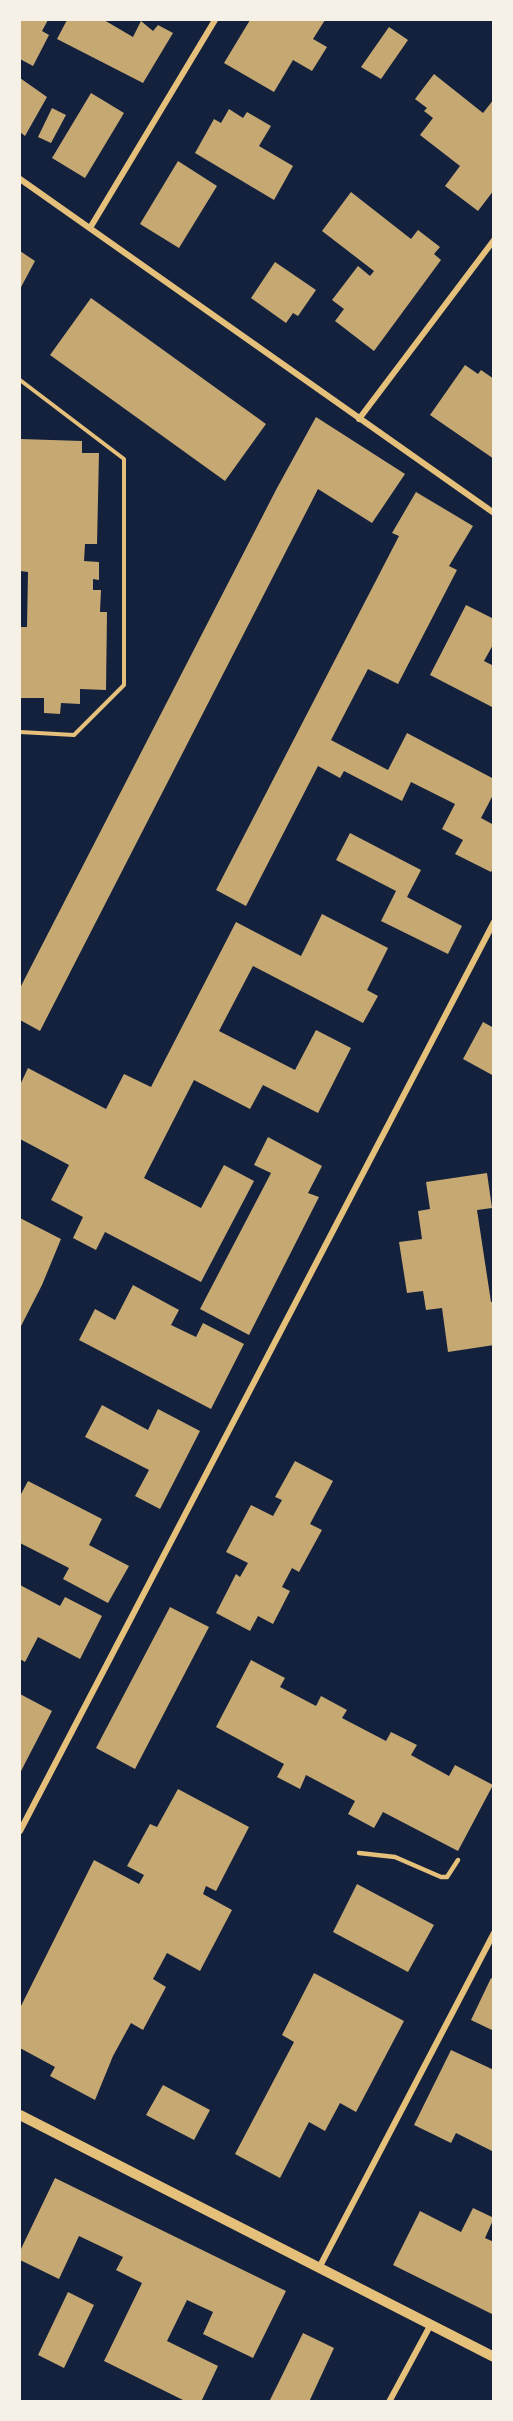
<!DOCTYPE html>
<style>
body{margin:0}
#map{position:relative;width:513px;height:2421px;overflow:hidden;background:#14213d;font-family:"Nunito Sans",sans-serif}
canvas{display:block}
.frame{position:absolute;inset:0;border:21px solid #f6f1e7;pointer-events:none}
</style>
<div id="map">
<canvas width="513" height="2421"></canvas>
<div class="frame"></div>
</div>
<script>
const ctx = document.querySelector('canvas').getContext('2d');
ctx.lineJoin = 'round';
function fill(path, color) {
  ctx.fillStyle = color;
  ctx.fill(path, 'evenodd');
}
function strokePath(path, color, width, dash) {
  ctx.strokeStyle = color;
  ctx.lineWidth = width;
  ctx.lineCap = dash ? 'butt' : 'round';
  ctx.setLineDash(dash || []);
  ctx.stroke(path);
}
fill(new Path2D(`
 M20,20H48L42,31L49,35L33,66L20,59Z
 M67,20H104L133,37L141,21L153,31L158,25L173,33L143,83L57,39Z
 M250,20H325L313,39L327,47L312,71L293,60L274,92L224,63Z
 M389,27L408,40L381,79L361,67Z
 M434,74L483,113L494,99V190L478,211L445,186L460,166L420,135L433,118L424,111L427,108L415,99Z
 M20,78L47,97L25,136L20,132Z
 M91,93L124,113L85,178L52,158Z
 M52,108L66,115L51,143L38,137Z
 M229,109L243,118L247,112L271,126L259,146L293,166L274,200L195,153L214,119L221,123Z
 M178,161L217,186L179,248L140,224Z
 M351,192L411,239L418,230L440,247L434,254L441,260L374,351L335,321L344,309L332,300L358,266L370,276L374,271L322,231Z
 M20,251L35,261L20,289Z
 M275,262L316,290L298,316L293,313L286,323L251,298Z
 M91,298L266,424L225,481L50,355Z
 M465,365L478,374L481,370L494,379V459L430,415Z
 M316,417L405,474L372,523L318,489L40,1031L20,1020V988L277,488Z
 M20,439L82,441V453H99L97,544H85L84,561L99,562V580L93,579V590H101L100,612H107L106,690L80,689V704L61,703L60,714L44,713V698H21L20,627H27L28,572L20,571Z
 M416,492L473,526L449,566L457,570L398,684L368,669L331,740L388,770L407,733L494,779V793L481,818L494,825V867L491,872L455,854L463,840L442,829L455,804L411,782L402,801L344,771L340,778L318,766L246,906L216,890L399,536L392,533Z
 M466,605L494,619V643L484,661L494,666V708L430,675Z
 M350,833L421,870L407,897L462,926L448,954L381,921L396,891L336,860Z
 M322,914L388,948L367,990L378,996L363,1023L253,966L219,1031L295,1070L316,1030L351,1048L318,1113L263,1085L250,1109L194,1080L144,1178L201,1208L224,1165L254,1181L201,1282L105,1232L96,1250L73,1238L83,1217L51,1200L69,1165L20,1139V1085L28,1068L106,1109L124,1074L151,1087L236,922L301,956Z
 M483,1022L494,1028V1076L463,1059Z
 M268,1137L322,1166L308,1193L319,1197L249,1335L200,1309L271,1173L254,1165Z
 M487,1173L492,1208L477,1210L491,1302H494V1345L448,1352L442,1308L426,1310L423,1291L407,1293L399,1242L422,1239L418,1211L430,1209L426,1182Z
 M20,1218L61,1239L42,1285L20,1328Z
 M133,1285L179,1310L171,1325L196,1337L203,1323L244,1344L211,1409L79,1340L95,1309L115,1320Z
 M102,1405L148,1430L158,1409L200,1431L160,1509L135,1496L149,1470L85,1437Z
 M295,1461L333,1481L310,1524L322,1530L299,1572L292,1568L282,1587L290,1591L273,1624L258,1616L250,1631L216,1613L236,1574L240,1577L248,1563L226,1552L251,1505L273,1516L282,1500L275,1497Z
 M28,1481L102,1519L89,1545L129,1566L108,1603L63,1579L69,1568L20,1543V1496Z
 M20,1585L60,1606L65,1597L102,1616L80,1659L38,1637L25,1662L20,1659Z
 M170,1607L209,1627L135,1769L96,1748Z
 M251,1660L285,1678L280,1687L316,1706L321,1696L347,1710L342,1718L386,1741L391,1732L417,1745L411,1755L449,1776L455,1765L493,1785L458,1851L383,1812L374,1828L348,1814L355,1801L306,1775L300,1789L277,1777L284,1764L216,1727Z
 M20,1694L52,1711L20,1773Z
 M178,1789L249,1827L216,1891L206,1886L203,1894L232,1910L200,1971L167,1953L153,1979L166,1987L143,2030L131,2023L113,2056L95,2100L50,2076L55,2067L20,2048V2008L94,1860L139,1884L144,1875L127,1866L150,1824L157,1827Z
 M357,1884L434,1925L408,1972L333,1932Z
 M314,1973L404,2021L356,2112L340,2103L325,2131L309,2122L280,2178L235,2154L294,2042L282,2035Z
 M491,1978L494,1980V2031L471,2020Z
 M451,2050L494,2070V2152L456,2133L451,2143L414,2125Z
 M163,2085L210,2110L194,2140L146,2115Z
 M55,2178L286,2291L253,2358L203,2334L213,2312L187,2300L167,2341L218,2366L201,2402H187L104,2361L142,2283L116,2270L123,2257L79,2236L59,2279L20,2260V2251Z
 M473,2208L494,2218L485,2238L494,2242V2315L393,2265L420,2211L461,2232Z
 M68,2292L94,2305L64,2368L38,2355Z
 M303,2333L334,2348L309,2402H269Z`), '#c6a872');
strokePath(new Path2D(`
 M20,380L124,459V685L74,735L20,732`), '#e5c07b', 4);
strokePath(new Path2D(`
 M359,1853L395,1857L441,1877H447L458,1860`), '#e5c07b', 4.5);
strokePath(new Path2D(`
 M20,179L494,513
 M90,228L215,20
 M359,419L494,240
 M20,1831L494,922
 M319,2268L494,1933
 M389,2402L430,2326`), '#e5c07b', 6);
strokePath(new Path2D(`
 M20,2115L494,2357`), '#e5c07b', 10);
</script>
